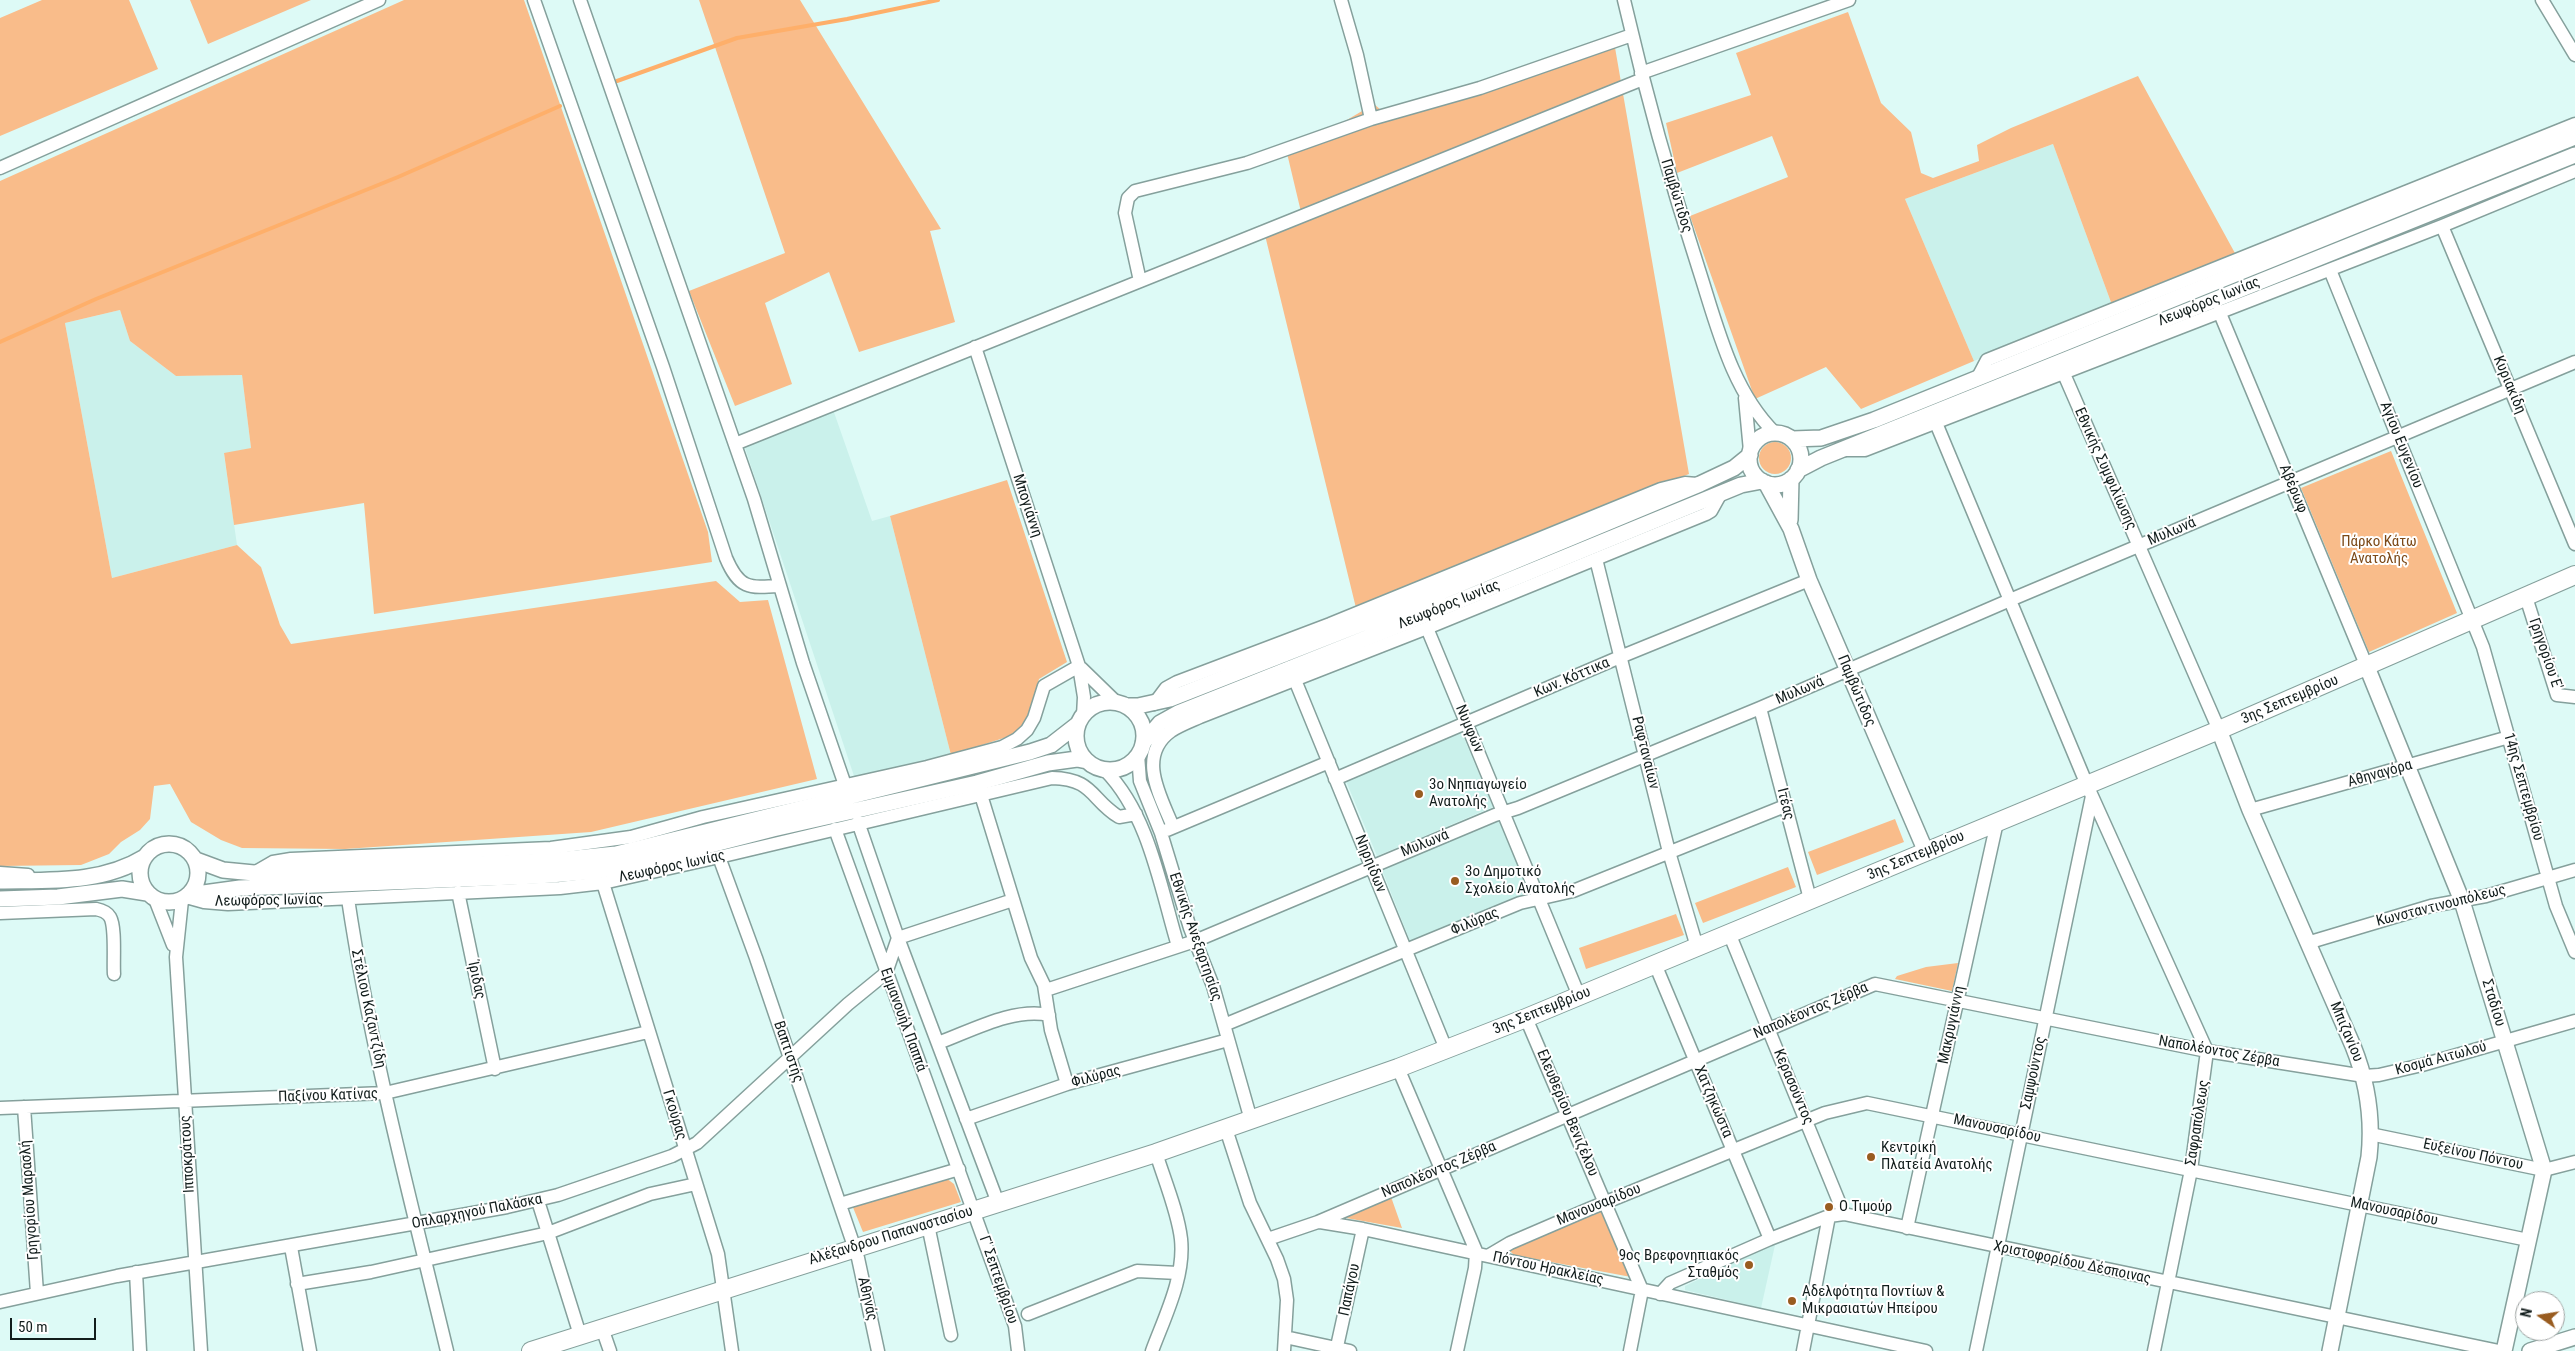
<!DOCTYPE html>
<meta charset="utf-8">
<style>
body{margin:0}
#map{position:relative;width:2575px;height:1351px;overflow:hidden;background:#ddfaf6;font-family:"Roboto Condensed",sans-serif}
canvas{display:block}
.north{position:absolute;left:2515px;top:1291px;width:50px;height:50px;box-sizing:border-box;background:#fff;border:1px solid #a0a5a4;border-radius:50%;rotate:283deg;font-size:14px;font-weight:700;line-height:20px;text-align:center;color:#121d1c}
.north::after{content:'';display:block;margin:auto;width:18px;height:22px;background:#995c20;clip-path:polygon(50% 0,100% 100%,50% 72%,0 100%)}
.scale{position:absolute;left:10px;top:1318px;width:86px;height:22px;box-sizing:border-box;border:2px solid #121d1c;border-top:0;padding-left:6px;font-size:15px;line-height:18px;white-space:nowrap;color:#121d1c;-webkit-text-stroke:4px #fff;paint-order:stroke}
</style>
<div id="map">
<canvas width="2575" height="1351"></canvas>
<div class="north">N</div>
<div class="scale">50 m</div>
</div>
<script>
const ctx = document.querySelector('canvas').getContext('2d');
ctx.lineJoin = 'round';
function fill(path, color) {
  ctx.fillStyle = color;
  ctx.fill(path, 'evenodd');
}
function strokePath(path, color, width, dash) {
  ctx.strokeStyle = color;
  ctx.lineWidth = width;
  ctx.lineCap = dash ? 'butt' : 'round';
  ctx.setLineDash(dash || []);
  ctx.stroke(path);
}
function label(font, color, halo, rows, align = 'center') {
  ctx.font = font + ' "Roboto Condensed",sans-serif';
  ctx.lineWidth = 4;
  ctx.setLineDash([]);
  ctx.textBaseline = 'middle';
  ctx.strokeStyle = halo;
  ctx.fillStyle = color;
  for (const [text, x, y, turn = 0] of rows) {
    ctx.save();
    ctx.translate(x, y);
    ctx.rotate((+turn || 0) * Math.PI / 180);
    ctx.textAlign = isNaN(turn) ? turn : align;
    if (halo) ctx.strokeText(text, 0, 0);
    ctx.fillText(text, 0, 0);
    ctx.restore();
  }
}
fill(new Path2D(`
 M2053,144L2112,305L1974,361L1905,199Z
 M120,310L130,341L176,376L242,375L251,448L224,454L237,545L112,578L65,323Z
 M829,398L872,521L890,516L951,755L855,779L744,445L800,410Z
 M1461,731L1493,807L1377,856L1346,781Z
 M1499,820L1529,893L1410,941L1382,870Z
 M1771,1245H1775L1761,1308L1685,1290V1286Z`), '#caf1eb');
fill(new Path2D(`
 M42,0H129L158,69L0,136V18Z
 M190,0H311L208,44Z
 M404,0H524L708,532L712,562L374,614L364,503L234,525L224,453L251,448L242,375L176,376L130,341L120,310L65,323L112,578L237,545L261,567L280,625L291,644L716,581L740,602L768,600L817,779L591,832L345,849L242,848L221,840L191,822L170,784L154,786L150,819L140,830L121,842L109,854L81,865L0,866V181Z
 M699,0H800L941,229L930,231L955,322L859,352L829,272L765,303L792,384L735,406L689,291L785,253Z
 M1848,12L1881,103L1911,132L1921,173L1933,178L1979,161L1977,145L2011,128L2138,76L2236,255L2112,305L2053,144L1905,199L1974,361L1861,409L1826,367L1755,399L1690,216L1788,177L1772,136L1677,173L1666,123L1751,95L1736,53Z
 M1613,36L1689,474L1356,608L1263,227L1301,212L1286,149L1340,124L1374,104L1381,110L1406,105L1449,90L1497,77Z
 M1759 458a16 16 0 1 1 32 0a16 16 0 1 1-32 0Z
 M2391,451L2457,613L2369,652L2301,488Z
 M1007,480L1067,662L1039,679L1027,721L1013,735L951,755L890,516Z
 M1895,819L1904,842L1817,875L1808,852Z
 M1788,867L1796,887L1703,923L1695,903Z
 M1676,914L1684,935L1586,969L1579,948Z
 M1958,963L1952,991L1895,979L1897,976L1926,967Z
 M946,1178L954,1184L961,1202L863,1232L852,1205Z
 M1390,1194L1402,1228L1346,1218V1214Z
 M1605,1210L1631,1277L1514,1255L1509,1250Z`), '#f9bc8a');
strokePath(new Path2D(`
 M617,81L737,38L847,19L938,0
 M0,342L96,299L398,177L560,106`), '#feaf6a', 4);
const minor = new Path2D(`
 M534,0L663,367L726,558C739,589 749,588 780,586
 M580,0L754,499L803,663L845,785
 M1341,0L1357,55L1371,119
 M1624,0C1645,91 1670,181 1699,270C1717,326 1732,391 1775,433
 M2542,0L2575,55
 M1641,73L1849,0
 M0,168L379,0
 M2442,226L2575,544
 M2330,270L2483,647L2556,906L2575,952
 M1140,281L1125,213L1128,198L1135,191L1247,163L1371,119L1480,88L1632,35
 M2219,311L2367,667
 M975,347L1079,666L1084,697L1083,716
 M2064,374L2219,730
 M1977,379L1987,360L2575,124
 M1745,398L1750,451
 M1936,423L2087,785L2207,1051L2191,1170L2154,1351
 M735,444L1643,79
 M1845,450H1865L2442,226L2575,171
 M1596,559L1669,852L1697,947
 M2526,597L2557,695L2575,697
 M1427,628L1579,996
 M1081,668L1117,703
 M1295,680L1446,1049
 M1154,704L1166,688L1177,682L1330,624L1661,489L1685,483L1697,484
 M1760,708L1810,899
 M1138,755L1140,781L1161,833L1190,928L1213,986L1251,1120
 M1105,770C1149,815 1160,886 1178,946
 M1335,779L1620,657L1809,580
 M981,795L1031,958L1044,985L1051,1030L1067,1084
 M2250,810L2509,737
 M858,822L898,938L998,1203
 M1173,827C1161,797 1136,756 1171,731C1180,725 1191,721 1200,717L1427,628L1706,514L1711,511L1721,493
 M835,829L1015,1326L1018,1351
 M1167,830L1329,762
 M719,857L756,958L858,1258L878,1351
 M0,873L28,875
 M254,873L273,862L291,859L551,848L631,837L703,817L927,767L1002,747L1017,739L1027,730L1034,718L1044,686L1079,666
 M603,883L718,1254L732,1351
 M458,892L495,1069
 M186,897L204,902L228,904L560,888L603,883L719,857L1052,778C1094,779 1090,799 1119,817L1136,814
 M155,899L173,945
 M348,899C371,1052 411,1201 447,1351
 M182,900L176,957L201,1351
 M0,913L96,909C101,910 107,912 110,917C116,927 113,961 114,974
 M1729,933L1844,1214
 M2307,943L2431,906L2486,896L2575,870
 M1655,964L1770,1239
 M1046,990L1195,941L1495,815L1518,808L1760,708L2010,600L2575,362
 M1526,1018L1642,1290L1630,1351
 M1224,1025L1520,903L1573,891L1785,806
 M938,1043C971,1031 1014,1007 1049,1015
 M1398,1068L1476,1251L1475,1268L1457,1351
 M24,1107L37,1293
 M0,1108L385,1093L648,1032
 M966,1119L1067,1084L1228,1040
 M1226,1129L1250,1203L1277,1259L1284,1279L1287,1300L1284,1351
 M2370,1134L2544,1170L2575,1162
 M538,1201L580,1335
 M840,1204L959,1169
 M1320,1222L1363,1229L1926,1351
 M928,1225L951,1335
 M1907,1228L1997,822
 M1268,1239L1318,1222L1875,984L2207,1051L2364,1076L2379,1075L2422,1065L2575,1021
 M291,1247L310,1351
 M1488,1256L1510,1243L1589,1209L1825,1113L1867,1103L2528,1240
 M136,1272L140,1351
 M297,1284L371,1272L548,1233L650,1194L696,1184
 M1660,1294L1670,1283L1770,1239L1829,1216L1844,1214L2499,1351
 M0,1302L117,1276L507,1207L558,1195L672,1156L697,1143L848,1004L886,973L898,938L1013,900
 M1028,1314L1137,1271L1178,1273
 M602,1328L610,1351
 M1285,1337L1350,1351
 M1152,1351C1165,1316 1185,1277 1181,1239C1178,1212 1164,1179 1156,1153
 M1336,1351L1363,1229
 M1803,1351L1829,1216
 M1976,1351L2092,796`);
const tertiary = new Path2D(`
 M1749 459a26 26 0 1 1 52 0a26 26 0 1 1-52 0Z
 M1792,439L1821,438L1874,420L2575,137
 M1798,470L1821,458L2575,155
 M1766,483L1791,529L1809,580L1926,852
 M1790,520L1791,479
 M2367,667L2462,901L2544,1170L2504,1351
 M1076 736a34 34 0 1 1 68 0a34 34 0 1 1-68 0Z
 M1126,706H1138L1170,699L1412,604L1700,484L1734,468L1750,455
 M2219,730L2250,810L2353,1046C2367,1081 2373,1119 2369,1157L2330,1351
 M1143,743L1160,723L1178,713L1422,616L1741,485L1762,481
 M140 873a29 29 0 1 1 58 0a29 29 0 1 1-58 0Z
 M196,860L223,870L254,873L547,861L616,854L1030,752L1051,745L1078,724
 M0,881C50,880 101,884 145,857
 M189,895L240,888L538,876L598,871L640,863L773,829L977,783L1048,763L1077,759L1087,761
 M0,899L58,897L122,889L147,893
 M2530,1351L2575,1337`);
const secondary = new Path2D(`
 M531,1351L1156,1153L1398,1068L1526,1018L2219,730L2575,575`);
strokePath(minor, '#85a09c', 15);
strokePath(tertiary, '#85a09c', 18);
strokePath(secondary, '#85a09c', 20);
strokePath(minor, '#fff', 12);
strokePath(tertiary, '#fff', 15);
strokePath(secondary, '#fff', 18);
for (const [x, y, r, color] of [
 [1419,794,5,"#995c20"],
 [1455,881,5,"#995c20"],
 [1871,1157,5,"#995c20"],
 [1829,1207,5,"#995c20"],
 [1749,1265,5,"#995c20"],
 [1792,1301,5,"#995c20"]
]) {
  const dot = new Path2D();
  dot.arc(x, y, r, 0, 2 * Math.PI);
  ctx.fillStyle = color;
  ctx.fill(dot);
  strokePath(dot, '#fff', 2);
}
label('15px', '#121d1c', '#fff', [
 ["Παμβώτιδος",1676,196,73],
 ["Λεωφόρος Ιωνίας",2209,302,-22],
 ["Κυριακίδη",2509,385,67],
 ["Αγίου Ευγενίου",2401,445,68],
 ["Εθνικής Συμφιλίωσης",2105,469,66],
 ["Αβέρωφ",2293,489,67],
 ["Μπογιάννη",1027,506,72],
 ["Μυλωνά",2172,532,-23],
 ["Λεωφόρος Ιωνίας",1449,605,-22],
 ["Γρηγορίου Ε'",2545,654,71],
 ["Κων. Κόττικα",1572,678,-23],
 ["Μυλωνά",1800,691,-23],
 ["Παμβώτιδος",1856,691,67],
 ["3ης Σεπτεμβρίου",2290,700,-23],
 ["Νυμφών",1469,729,67],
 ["Ραφταναίων",1645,753,76],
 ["Αθηναγόρα",2380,774,-16],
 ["14ης Σεπτεμβρίου",2523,787,74],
 ["Ιτέας",1785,804,76],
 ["Μυλωνά",1425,844,-22],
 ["3ης Σεπτεμβρίου",1916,856,-23],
 ["Νηρηίδων",1370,864,68],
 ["Λεωφόρος Ιωνίας",672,867,-12],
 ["Λεωφόρος Ιωνίας",269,901,-1],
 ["Κωνσταντινουπόλεως",2441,906,-14],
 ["Φιλύρας",1475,922,-23],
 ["Εθνικής Ανεξαρτησίας",1195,937,71],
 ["Ίριδας",476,980,78],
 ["Σταδίου",2493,1003,73],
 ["Στέλιου Καζαντζίδη",368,1009,78],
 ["3ης Σεπτεμβρίου",1542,1011,-22],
 ["Ναπολέοντος Ζέρβα",1811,1011,-23],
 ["Εμμανουήλ Παππά",903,1020,70],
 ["Μακρυγιάννη",1952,1025,-78],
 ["Μπιζανίου",2346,1032,67],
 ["Βαπτιστής",788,1052,71],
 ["Ναπολέοντος Ζέρβα",2219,1052,10],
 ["Κοσμά Αιτωλού",2441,1059,-15],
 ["Σαμψούντος",2034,1073,-78],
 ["Φιλύρας",1096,1077,-15],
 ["Κερασούντος",1793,1087,67],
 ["Παξίνου Κατίνας",328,1096,-2],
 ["Χατζηκώστα",1713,1102,67],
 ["Ελευθερίου Βενιζέλου",1567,1113,67],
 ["Γκούρας",674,1115,73],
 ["Σαφραπόλεως",2198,1123,-81],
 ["Μανουσαρίδου",1997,1129,12],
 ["Ιπποκράτους",188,1154,-93],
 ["Ευξείνου Πόντου",2473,1155,12],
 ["Ναπολέοντος Ζέρβα",1439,1170,-23],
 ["Γρηγορίου Μαρασλή",30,1200,-94],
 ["Μανουσαρίδου",1599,1205,-22],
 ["Οπλαρχηγού Παλάσκα",477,1212,-11],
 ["Μανουσαρίδου",2394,1212,12],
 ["Αλέξανδρου Παπαναστασίου",891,1236,-17],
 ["Χριστοφορίδου Δέσποινας",2072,1263,12],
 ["Πόντου Ηρακλείας",1548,1269,12],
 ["Γ' Σεπτεμβρίου",998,1280,71],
 ["Παπάγου",1350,1290,-78],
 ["Αθηνάς",867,1299,77]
]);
label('15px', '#7c4917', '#fff', [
 ["Πάρκο Κάτω",2379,542],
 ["Ανατολής",2379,559]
]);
label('15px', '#121d1c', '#fff', [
 ["3ο Νηπιαγωγείο",1429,785],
 ["Ανατολής",1429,802],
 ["3ο Δημοτικό",1465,872],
 ["Σχολείο Ανατολής",1465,889],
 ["Κεντρική",1881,1148],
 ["Πλατεία Ανατολής",1881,1165],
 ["Ο Τιμούρ",1839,1207],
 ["9ος Βρεφονηπιακός",1739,1256,"right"],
 ["Σταθμός",1739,1273,"right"],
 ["Αδελφότητα Ποντίων &",1802,1292],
 ["Μικρασιατών Ηπείρου",1802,1309]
], 'left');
</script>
